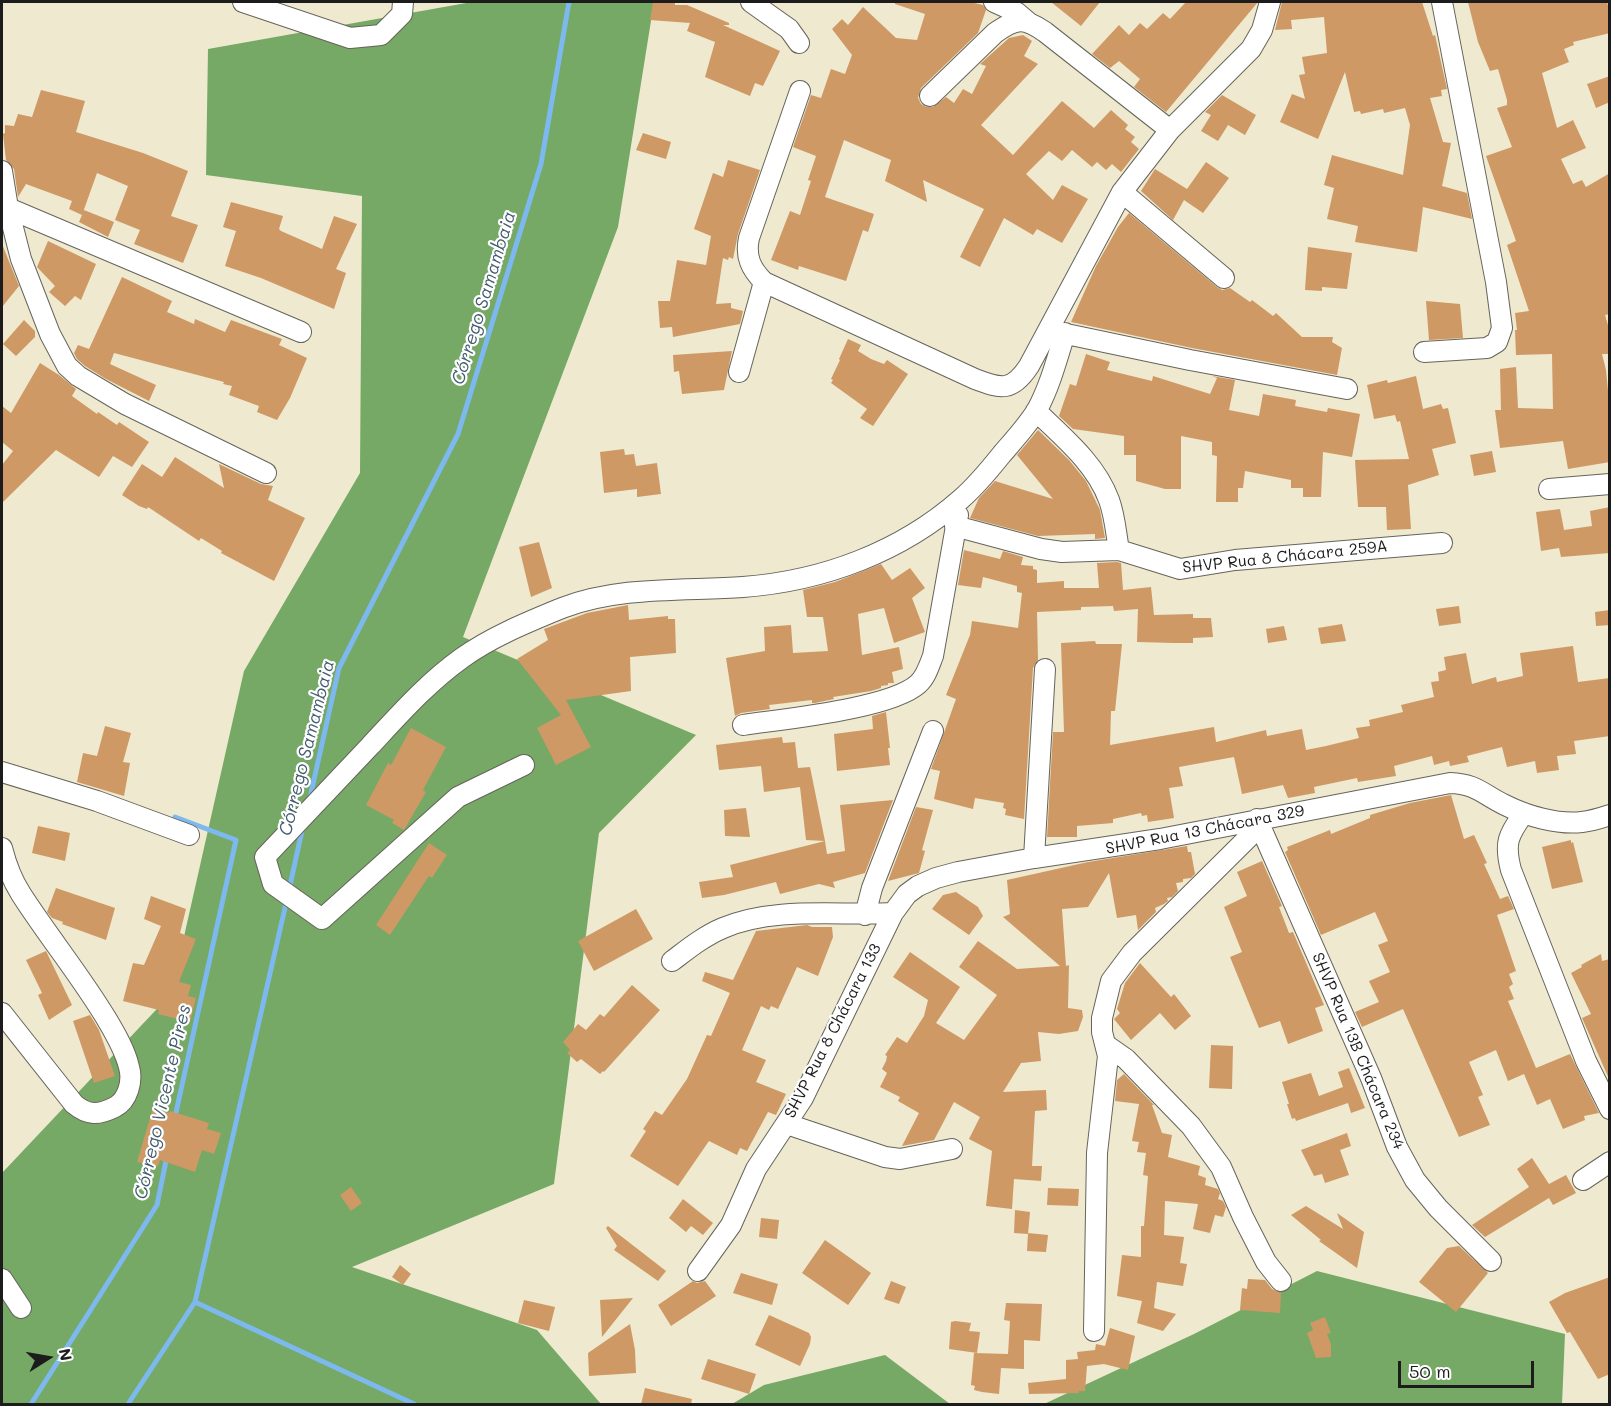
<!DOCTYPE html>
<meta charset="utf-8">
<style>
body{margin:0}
#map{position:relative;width:1611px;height:1406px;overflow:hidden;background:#efe9cf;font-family:Mali,sans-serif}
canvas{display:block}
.frame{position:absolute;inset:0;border:3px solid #1c1c1c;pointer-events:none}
.north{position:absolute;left:18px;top:1328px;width:60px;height:60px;-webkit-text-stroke:4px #fff;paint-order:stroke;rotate:79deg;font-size:16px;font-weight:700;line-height:24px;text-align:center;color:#1c1c1c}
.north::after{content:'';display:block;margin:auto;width:21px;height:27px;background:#1c1c1c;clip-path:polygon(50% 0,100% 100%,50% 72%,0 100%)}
.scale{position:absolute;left:1398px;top:1361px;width:136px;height:27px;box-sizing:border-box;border:3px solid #1c1c1c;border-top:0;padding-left:8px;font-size:18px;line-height:21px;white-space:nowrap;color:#1c1c1c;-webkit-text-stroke:4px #fff;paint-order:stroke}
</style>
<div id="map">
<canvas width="1611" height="1406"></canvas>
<div class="frame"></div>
<div class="north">N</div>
<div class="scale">50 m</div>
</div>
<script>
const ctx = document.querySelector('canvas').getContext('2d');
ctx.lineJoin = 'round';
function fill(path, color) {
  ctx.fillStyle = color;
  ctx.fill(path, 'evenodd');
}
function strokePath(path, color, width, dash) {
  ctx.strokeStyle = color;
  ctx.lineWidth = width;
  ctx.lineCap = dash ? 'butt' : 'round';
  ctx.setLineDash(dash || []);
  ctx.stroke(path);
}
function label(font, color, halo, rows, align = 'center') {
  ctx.font = font + ' Mali,sans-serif';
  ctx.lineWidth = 4.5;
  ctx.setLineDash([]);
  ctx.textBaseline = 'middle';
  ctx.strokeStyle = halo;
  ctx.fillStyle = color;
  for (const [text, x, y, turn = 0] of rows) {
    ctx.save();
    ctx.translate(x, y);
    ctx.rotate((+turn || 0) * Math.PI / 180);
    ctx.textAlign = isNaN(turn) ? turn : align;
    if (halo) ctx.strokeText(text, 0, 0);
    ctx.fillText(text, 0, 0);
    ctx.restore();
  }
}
fill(new Path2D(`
 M472,2H654L618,227L463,637L696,735L599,833L554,1184L352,1267L537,1330L601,1404H2V1173L171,994L244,671L360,473L362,196L206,175L208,49Z
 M1317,1271L1565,1334L1562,1404H1044L1194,1334Z
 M885,1355L950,1404H732L764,1385Z`), '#75a965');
strokePath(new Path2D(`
 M309,802L339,668L458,434L541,164L569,2
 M175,817L236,840L175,1117
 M289,890L303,826
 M195,1302L414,1404
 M31,1404L157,1205L167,1156
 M128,1404L195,1302L287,899`), '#7db9ef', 5);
fill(new Path2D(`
 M653,2H675V5H687L729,23V25H723L780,51L763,86L755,83L750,96L705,77L715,42L687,31L690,23L650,20Z
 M895,2H970L983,5L986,10L978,33L921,88L918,98L921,104L926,107H933L946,97L954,103L963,89L972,94L986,66L980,64L1009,38L1023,35L1032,41L1024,56L1038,64L981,125L1013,155L1062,101L1094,128L1111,110L1128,125L1125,129L1135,137L1131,142L1139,149L1121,172L1112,164L1106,170L1097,162L1092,167L1072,150L1062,161L1049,151L1026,174L1053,200L1062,185L1088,199L1062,243L1037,229L1033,235L1004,218L980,267L960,257L984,209L923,180L927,202L885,181L891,160L844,140L825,197L874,214L868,232L863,230L846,281L799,266L798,270L771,260L790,211L800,215L811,181L808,180L816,156L793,147L811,95L821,98L831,69L845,74L852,55L832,29L842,19L848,25L863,7L896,38L917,40L925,14L895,4Z
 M1051,2H1100L1081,26Z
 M1186,2H1258L1166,112L1134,87L1140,79L1119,61L1110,68L1092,54L1119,25L1129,35L1140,23L1147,29L1163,13L1170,19Z
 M1282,2H1422L1433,36L1435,35L1447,89L1441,90L1442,96L1430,98L1443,142L1451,143L1442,186L1467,193L1472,219L1423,207L1417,252L1355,242L1358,226L1327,219L1334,188L1324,185L1332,155L1403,175L1410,125L1405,108L1384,113L1383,109L1361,114L1360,111L1354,112L1345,72L1318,139L1280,122L1292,94L1305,99L1299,75L1305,74L1302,57L1327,53L1324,17L1291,20L1292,29L1275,30Z
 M1468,2H1607L1610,12V33L1573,42L1574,45L1564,49L1569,62L1542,73L1557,128L1573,120L1586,148L1561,159L1573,184L1582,180L1586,187L1610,173V314L1605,315L1610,332V354H1602L1606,370L1610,412V462L1568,469L1563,441L1500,448L1495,410H1501L1500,369L1516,367L1518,408L1553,409L1552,354L1516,355L1515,330H1517L1515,313L1529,311L1507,245L1516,241L1486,156L1512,147L1497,108L1507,105V100L1498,69L1490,71L1478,42Z
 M1610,76V102L1596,108L1587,84Z
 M41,90L85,101L76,132L143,153L188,171L171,216L198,225L183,263L134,244L140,230L115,220L128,186L97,173L82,215L69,209L72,201L26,184L18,197L14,169L6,160L3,134L5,133V125L14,126L18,114L32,117Z
 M1222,95L1256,115L1245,135L1228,125L1218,141L1201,131L1211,115L1205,112Z
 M643,133L671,142L666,159L636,150Z
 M728,160L760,170L738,234L733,259L729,257L728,260L723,258L716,304L731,303V308L743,311L740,324L673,337L672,327L660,328L658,301H670L677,260L706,265L711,236L694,229L713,173L723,177Z
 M1206,162L1229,178L1203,213L1184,200L1173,220L1141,191L1155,169L1187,189Z
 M231,202L283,216L279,229L281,231L322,249L334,216L357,224L336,269L346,273L334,309L261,278L225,266L236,231L223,227Z
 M84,210L114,222L108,237L79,222Z
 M1129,213L1217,287L1222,290L1230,288L1250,302L1252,300L1273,316L1276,313L1302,337H1333L1332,342L1342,348L1337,375L1192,348L1071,322L1096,266L1118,227Z
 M48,241L96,264L81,300L75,296L65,306L49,292L55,286L37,267Z
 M2,244L19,286L2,307Z
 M1308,247L1352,253L1347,289L1322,287V291L1305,290Z
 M122,277L172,301L167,312L194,324L195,319L225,332L231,320L282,339L279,345L307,358L290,398L277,420L257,412L259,406L229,395L232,386L223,384L224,382L114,353L110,364L156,385L149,401L106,379L85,366L77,359L74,353L78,345L89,349Z
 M1426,301L1460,304L1463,338L1429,340Z
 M24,320L35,331V337L16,356L3,344Z
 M848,339L861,345L858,351L871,359L884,364L887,360L908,374L873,426L860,418L867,409L831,383L833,380L831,379L840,360L839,359Z
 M732,351L724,390L682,394L679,371L674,372L673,355Z
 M1086,354L1110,362L1107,370L1152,381L1153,376L1210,394L1217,378L1212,376L1235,380L1229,410L1259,416L1263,394L1296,400L1295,406L1327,412L1328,408L1360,414L1352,457L1323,452L1321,497H1303V488H1291V480L1245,471L1243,488H1238V502H1216L1217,456L1212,455V442L1181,436V489H1165L1136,481V455H1124V436L1073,429L1059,416L1070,384L1076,386Z
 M40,363L59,375L76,389L72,396L97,414L98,412L117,425L119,422L149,442L132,467L113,456L99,477L56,450L2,503V465L13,451L2,442V406L11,413Z
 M1416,376L1423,409L1441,404L1443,409L1448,408L1456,443L1432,449L1439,475L1408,485L1411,529L1387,530L1386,507H1358L1355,460L1409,459L1400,421L1397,422L1395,415L1374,419L1367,385L1387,380L1388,383Z
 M1038,430L1069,460L1086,481L1100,510L1105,538L1095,539V534L1038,536L970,518L979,498L995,481L1053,499L1017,455Z
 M624,449L625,455L634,454L636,466L657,463L661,494L637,497V489L604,493L600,452Z
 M1492,451L1496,472L1474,476L1470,455Z
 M175,457L224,488L219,464L261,484L273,486L268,500L305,518L274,581L221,553L222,551L201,538L199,541L148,507L147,509L139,506L122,495L142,464L162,477Z
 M1610,507V553L1561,557L1559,548L1541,551L1536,512L1560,509L1564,530L1592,526L1590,511Z
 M539,542L552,588L531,597L519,547Z
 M964,550L1000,559L1003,551L1023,557L1021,565L1033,566V569L1037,570V583L1064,581V588H1099L1097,563L1117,562L1121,563L1123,590L1151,587L1154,615L1193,614V618H1211L1213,637L1193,638V643H1174L1137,642L1138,609L1114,611L1113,606L1081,607V610L1037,612L1038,660L1033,668L1024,819L1005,815L1006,809L1003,808L1004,803L975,798L973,809L934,799L940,771L931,769L956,699L946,695L970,635L972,621L1018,628L1022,593L1017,592V586L983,577L981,588L958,585Z
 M881,564L892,580L910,568L925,588L912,598L925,632L894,643L884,608L858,614L862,655L899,647L903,669L892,672L894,683H888V685L881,686V688L871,691L833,697L834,699L815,703H812V700L769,705L770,709L741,713L735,716L726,658L765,651L764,627L791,625L793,653L828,651L823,617H807L803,590L835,582Z
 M628,605L629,620L668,616V619H675L676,653L630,657L631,691L566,700L591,747L556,765L537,728L561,715L517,659L548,640L544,629L587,613Z
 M1459,606L1461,623L1439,626L1436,609Z
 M1610,610V625L1596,626L1595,612Z
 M1342,624L1346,641L1321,644L1318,628Z
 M1284,626L1287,640L1268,643L1266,629Z
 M1095,641L1096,644H1122L1115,711H1111L1110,745L1214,727L1216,742L1266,730L1267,736L1302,729L1306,750L1326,746L1359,738L1356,728L1370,726L1369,720L1403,712L1401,705L1434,697L1431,682L1439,681L1438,672L1446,670L1444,657L1466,653L1472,684L1496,677L1497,682L1523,676L1520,653L1573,646L1578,682L1610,678V736L1574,741L1576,754L1557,756L1559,770L1537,773L1535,761L1507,767L1502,747L1467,756L1469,762L1450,766L1449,761L1434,765L1432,756L1394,766L1396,776L1358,782L1357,778L1314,787L1315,793L1288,798L1283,785L1242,794L1234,757L1179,767L1183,786L1169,788L1174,818L1148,822L1147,815L1142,816L1141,813L1113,819V823L1077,826V837H1047L1053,732H1064L1061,643Z
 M886,712L890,748H888L890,765L837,771L834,734L873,729L872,716Z
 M105,726L131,733L123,762L130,763L124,796L77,782L83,753L97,756Z
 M411,728L446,747L423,790L426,792L404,830L392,823L394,820L366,805L388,763L391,765Z
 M782,737L783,743L795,742L798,768L810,767L825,841L806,840L800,787L764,792L761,766L719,770L716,745Z
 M1451,795L1464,839L1474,835L1487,863L1484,864L1500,899L1508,896L1514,909L1497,915L1516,971L1509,974L1513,984L1509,987L1514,999L1508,1001L1536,1068L1570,1054L1599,1113L1584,1116L1585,1120L1563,1129L1550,1099L1537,1105L1524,1074L1508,1081L1496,1050L1469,1062L1483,1095L1478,1097L1490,1125L1459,1137L1403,1009L1362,1027L1355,1012L1379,1002L1369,981L1390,972L1378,945L1388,941L1375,912L1321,935L1285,852L1288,850L1287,847L1330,830L1331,834L1370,818V815L1410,803Z
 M893,800L865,873L833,882L835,888L819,884L780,894L776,882L724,895L702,898L699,882L733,877L730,865L825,841L827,854L845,851L840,805Z
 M916,807L933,810L922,850L925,851L919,873L888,881Z
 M746,808L750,837L725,836L724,810Z
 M38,826L70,833L65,861L32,853Z
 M1571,840V843L1573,842L1583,882L1552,889L1542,847Z
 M429,843L447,855L432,878L429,876L390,935L376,925Z
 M1187,846L1188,852H1191L1195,874L1191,878L1183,879V882L1176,883L1178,891L1172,897L1167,898L1168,901L1164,904L1155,908L1156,912L1138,930L1136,915L1117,918L1109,873L1088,907L1062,909L1066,966L1069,965L1068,1008L1082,1010L1083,1017L1078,1031L1059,1034L1038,1032L1041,1061L1021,1063L1003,1092L1046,1090L1047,1110L1035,1111L1032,1166H1042L1041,1181L1014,1179L1012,1209L986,1206L992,1151L969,1139L980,1117L954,1102L934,1140L902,1146L919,1113L898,1101L900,1097L880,1087L887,1073L882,1069L886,1061L887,1056L885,1055L897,1037L907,1043L924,1016L928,1000L893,977L910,952L960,987L936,1023L964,1040L997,995L959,967L978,941L1017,969L1060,966L1003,917L1010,914L1007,880L1088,862Z
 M1262,861L1282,906L1279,907L1289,933L1293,932L1324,1005L1315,1008L1323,1031L1288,1044L1280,1021L1259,1028L1230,957L1242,952L1224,907L1247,896L1237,872Z
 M56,888L115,908L106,940L62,924L63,922L52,918L47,912Z
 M956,892L978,907L983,916L969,935L932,909L943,895Z
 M151,896L186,909L180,933L196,939L179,982L191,985L188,996L196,998L190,1022L158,1014L159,1010L123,1001L133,963L144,965L161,926L144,919Z
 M636,909L653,939L594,971L578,941Z
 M807,925L812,927H832L833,937L818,976L797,967L778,1009L771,1006L769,1010L761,1006L742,1050L766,1060L756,1082L786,1094L776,1115L768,1112L747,1151L740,1148L737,1155L709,1141L678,1186L630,1156L646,1131L643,1129L655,1111L662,1115L687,1079L707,1035L711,1036L730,993L702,981L705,972L733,980L756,931Z
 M46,951L72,1005L49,1020L38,995L42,993L26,960Z
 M1601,954L1602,961L1610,959V1081L1582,1018L1591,1014L1571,973L1582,967L1581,965Z
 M1140,963L1171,997L1174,994L1191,1016L1175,1030L1160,1013L1131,1040L1114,1019L1120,1013L1117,1009L1125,983Z
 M632,985L660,1010L604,1072L603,1071L600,1074L581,1059L577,1062L567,1053L570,1050L563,1042L578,1024L586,1030L600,1014L604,1017Z
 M90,1015L99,1030L115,1076L94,1083L73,1021Z
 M1211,1045L1233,1046L1232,1089L1209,1088Z
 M1349,1068L1365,1108L1351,1113L1348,1103L1296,1121L1295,1118L1292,1119L1287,1104H1289L1282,1082L1311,1073L1319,1096L1343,1087L1338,1072Z
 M1124,1074L1154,1105H1152L1162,1133L1172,1135L1168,1157L1200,1166L1198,1175L1206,1178L1205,1185L1218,1189L1220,1193L1218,1199L1223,1201L1226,1207L1223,1217L1215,1215L1210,1233L1193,1229L1198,1204L1165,1201L1164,1235L1184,1237L1180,1263L1187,1264L1183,1286L1157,1282L1154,1308L1176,1314L1163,1331L1137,1323L1142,1301L1117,1296L1122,1255L1141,1257V1226H1144L1148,1176L1143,1175L1146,1153L1137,1152L1139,1142L1132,1141L1139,1104L1115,1101L1117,1080Z
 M153,1108L169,1113L170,1111L209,1123L207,1129L221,1133L214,1154L202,1150L195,1172L160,1160L158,1166L137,1162Z
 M1347,1133L1351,1146L1340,1150L1349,1175L1325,1183L1322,1174L1314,1176L1301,1150Z
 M1532,1158L1549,1184L1566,1175L1576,1193L1553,1205L1549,1198L1485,1237L1472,1225L1529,1187L1517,1169Z
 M351,1187L362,1203L351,1211L340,1195Z
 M1048,1188L1079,1189L1078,1206L1047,1205Z
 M683,1199L713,1223L703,1235L691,1226L686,1232L669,1218Z
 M1306,1206L1343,1229L1337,1213L1364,1232L1357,1268L1319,1241L1321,1240L1291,1215Z
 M1015,1210L1030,1212L1028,1234L1014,1233Z
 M761,1218L779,1220L777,1239L759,1237Z
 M608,1226L666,1271L658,1281L614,1250L617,1246L606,1228Z
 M1028,1233L1048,1235L1046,1252L1027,1251Z
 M825,1240L871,1273L848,1305L802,1273Z
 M1459,1246L1488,1273L1456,1312L1419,1282L1447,1248Z
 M400,1265L411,1274L403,1285L392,1277Z
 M741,1273L778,1284L772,1305L733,1293Z
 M1610,1277V1374L1598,1379L1570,1332L1567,1333L1549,1302L1565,1293Z
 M1248,1279L1265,1280L1272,1289L1281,1293L1280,1313L1240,1310L1242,1288L1247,1289Z
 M693,1281L697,1283L705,1281L716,1296L671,1326L658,1305Z
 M891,1281L906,1287L899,1304L884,1299Z
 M633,1298L602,1337L600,1300Z
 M524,1300L555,1307L549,1331L518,1323Z
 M1006,1303L1042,1304L1040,1341L1024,1340V1369L1001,1368L999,1394L982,1392L974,1390L975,1386L971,1385L974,1353L1008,1354L1010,1321L1004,1320Z
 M769,1315L809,1333L811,1337L810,1344L800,1366L755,1345Z
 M1325,1317L1331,1333L1327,1334L1331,1344V1357L1316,1358L1307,1333L1313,1330L1310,1323Z
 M955,1321L971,1323L969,1331L980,1332L977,1353L949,1349L951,1322Z
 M630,1324L635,1350L636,1373L589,1376L588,1353Z
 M1110,1328L1135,1336L1128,1370L1104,1364L1087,1366L1085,1391H1079V1393L1029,1394L1028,1383L1066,1379V1360L1078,1359L1077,1352L1095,1350L1096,1344L1105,1346Z
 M708,1359L756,1374L749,1394L701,1379Z
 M645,1388L692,1399L691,1404H641Z`), '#ce9964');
const street = new Path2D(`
 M243,2L350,38L381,35L402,14L403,2
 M751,2L789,29L799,43
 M994,2L1016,12L1029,23
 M800,91L749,238C745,257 751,269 764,282L975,379C1001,389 1012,392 1029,366L1122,192L1170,130L1251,49L1262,30L1270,2
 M930,96L995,33C1016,18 1024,17 1045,32L1170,130
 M2,171L8,208L21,259L50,334L67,366L78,376L125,404L266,473
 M1122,192L1224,278
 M8,208L301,332
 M1052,331L1190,360L1347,389
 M1424,352L1487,348L1497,342L1502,328L1496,282L1442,2
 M739,372L764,282
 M1036,411C1063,437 1096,464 1109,500C1115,516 1116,534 1119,550
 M1549,489L1610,484
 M955,526L1041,549L1062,552L1119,550L1180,569L1235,560L1442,543
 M743,725C782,719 890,709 918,684C926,677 929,666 933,656L958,515
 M524,765L458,797L322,919L273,884L265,857C300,820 335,783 370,746C399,715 427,683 462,658C491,637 528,622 562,608C618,586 684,591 743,587C823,581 901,552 961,499C976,486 990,469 1002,454C1014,440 1027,426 1037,410C1050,386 1057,359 1065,333
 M2,772L97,801L189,835
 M1524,813C1508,835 1504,843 1511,870L1586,1061L1610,1109
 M1257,819L1371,1078L1397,1147L1415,1180L1438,1208L1491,1261
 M2,848C6,864 12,880 21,894C48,936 80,975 106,1018C115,1033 125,1050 129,1067C133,1081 128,1100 115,1107C99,1115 88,1116 74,1104L2,1013
 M1034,858L1045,669
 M865,915L872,888L933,731
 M672,961C688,949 704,936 723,928C775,906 838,916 893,913
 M1106,1045L1126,1059L1191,1126L1221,1167L1243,1217L1266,1262L1281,1281
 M787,1124L885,1157L900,1159L952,1149
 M1583,1180L1610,1162
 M698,1271L731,1225L756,1169L803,1098L893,913L907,894L918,886L936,878L958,872L1034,858L1160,839L1450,783C1477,784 1482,794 1505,805C1527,816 1558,825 1582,822C1591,821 1601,818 1610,815
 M2,1279L21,1308
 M1094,1331L1097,1153L1108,1056L1102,1032V1018L1111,981L1132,953L1260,826`);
strokePath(street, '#66645b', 22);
strokePath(street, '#fff', 20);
label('16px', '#1c1c1c', '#fff', [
 ["SHVP Rua 8 Chácara 259A",1285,557,-6],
 ["SHVP Rua 13 Chácara 329",1205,830,-11],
 ["SHVP Rua 8 Chácara 133",833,1031,-63],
 ["SHVP Rua 13B Chácara 234",1358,1051,67]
]);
label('italic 18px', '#435b70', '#fff', [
 ["Córrego Samambaia",484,298,-73],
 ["Córrego Samambaia",307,748,-76],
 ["Córrego Vicente Pires",163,1102,-77]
]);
</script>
